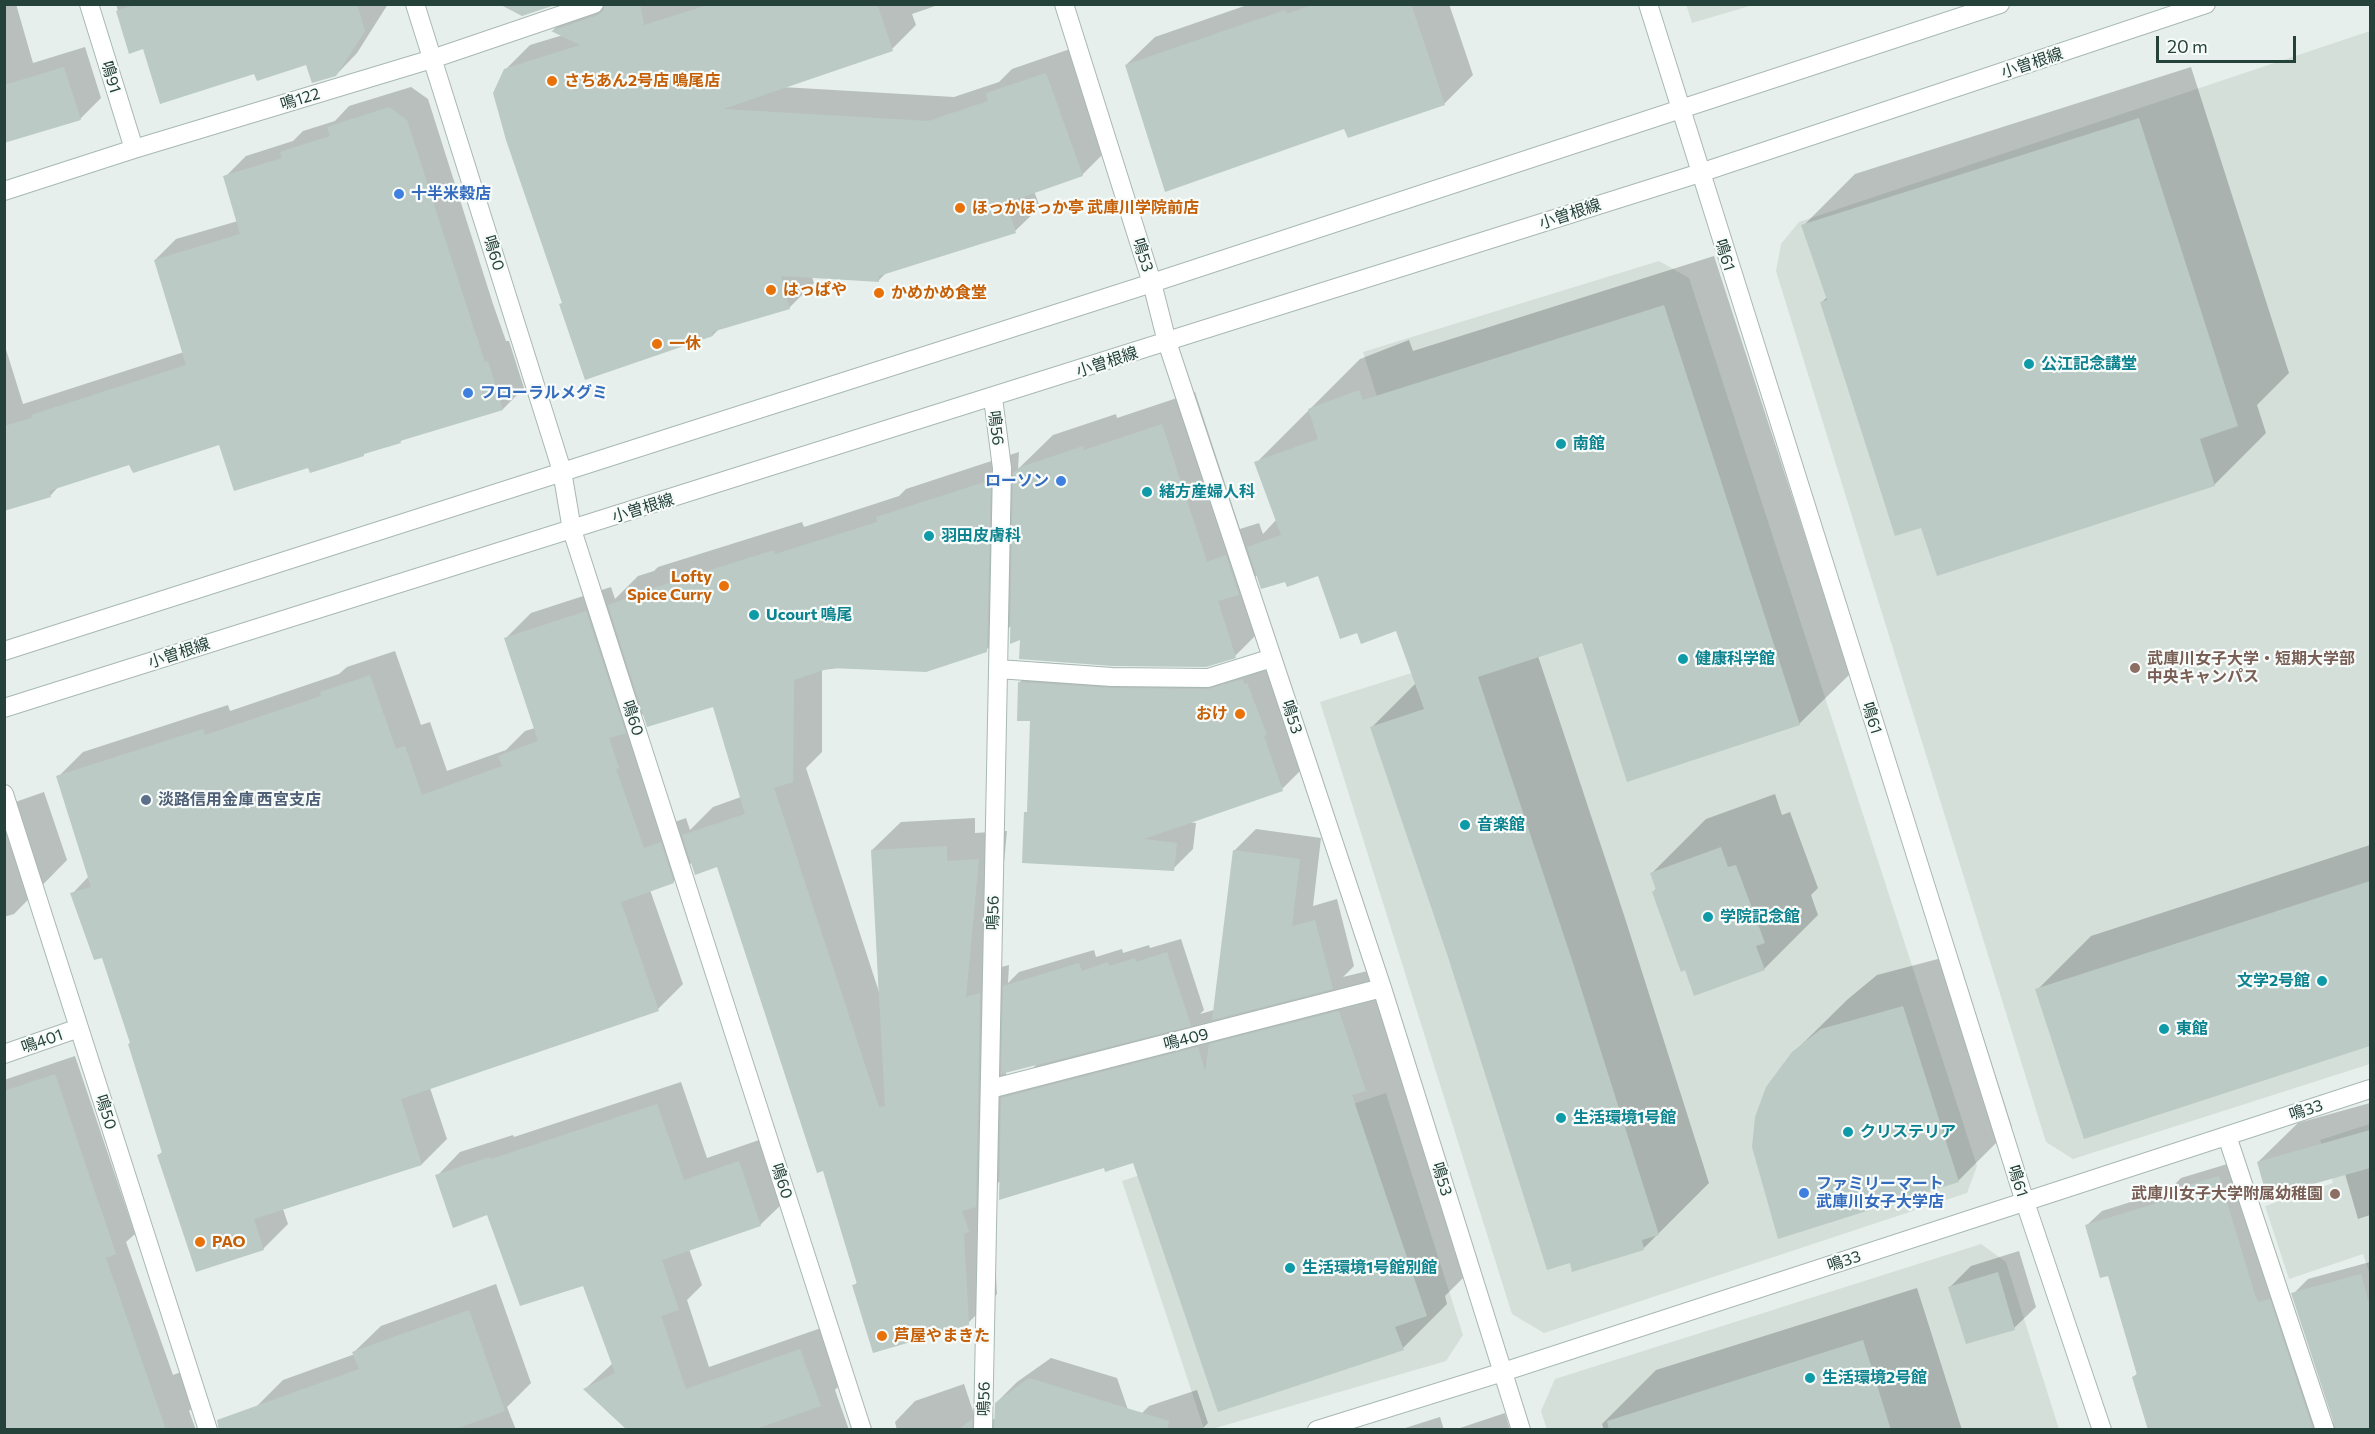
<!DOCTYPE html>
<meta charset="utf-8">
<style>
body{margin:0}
#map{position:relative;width:2375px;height:1434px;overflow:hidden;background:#e6efeb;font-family:Commissioner,sans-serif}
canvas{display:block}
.frame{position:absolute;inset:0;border:6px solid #24423a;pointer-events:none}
.scale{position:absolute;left:2156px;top:36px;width:140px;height:27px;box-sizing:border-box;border:3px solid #24423a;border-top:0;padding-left:8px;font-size:18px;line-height:21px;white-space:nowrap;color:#24423a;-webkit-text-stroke:4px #f7fbf9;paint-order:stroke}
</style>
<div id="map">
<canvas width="2375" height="1434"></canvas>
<div class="frame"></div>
<div class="scale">20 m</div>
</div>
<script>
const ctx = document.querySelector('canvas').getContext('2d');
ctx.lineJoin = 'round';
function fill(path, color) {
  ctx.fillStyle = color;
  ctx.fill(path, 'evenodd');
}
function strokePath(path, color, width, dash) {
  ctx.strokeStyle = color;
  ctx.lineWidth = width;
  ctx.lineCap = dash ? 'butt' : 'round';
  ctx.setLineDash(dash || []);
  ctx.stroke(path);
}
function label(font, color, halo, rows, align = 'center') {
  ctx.font = font + ' Commissioner,"Noto Sans JP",sans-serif';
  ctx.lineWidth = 4.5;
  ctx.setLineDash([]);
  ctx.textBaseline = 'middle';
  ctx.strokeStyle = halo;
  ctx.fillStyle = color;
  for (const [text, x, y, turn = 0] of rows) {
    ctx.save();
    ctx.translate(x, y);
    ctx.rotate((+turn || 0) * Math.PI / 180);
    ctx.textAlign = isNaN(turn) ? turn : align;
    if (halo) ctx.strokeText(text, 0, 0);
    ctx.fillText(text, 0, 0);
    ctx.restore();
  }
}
fill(new Path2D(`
 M1686,4H1753V5L1692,23Z
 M2370,31V1064L2073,1159L2046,1142L1776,271L1781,244L1799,222Z
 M1659,261L1689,278L1977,1166L1967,1193L1544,1333L1512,1314L1320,702L1459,658L1363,352Z
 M1386,1093L1463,1335L1446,1361L1212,1429H1204L1122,1181Z
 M2370,1124V1275L2363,1254L2289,1279L2265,1206L2333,1183L2320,1140Z
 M1981,1244L2006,1262L2059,1429L1547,1430L1541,1411L1555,1379Z`), '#d4dfda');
fill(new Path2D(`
 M4,4H16L33,63L85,47L101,98L80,119L4,142Z
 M116,4H388L357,53L336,75L307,63L255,72L144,47L130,52Z
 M583,4H941L912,14L916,25L892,49L782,87L954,97L999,82L1012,69L1070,49L1106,151L1082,175L1034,191L1040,207L1015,231L888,271L878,281L812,277L814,283L789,308L719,329L713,335L563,302L505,70L530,45L563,35L553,30L577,7Z
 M1250,4H1449L1473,75L1444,104L1345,127L1126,65L1155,37Z
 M2191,67L2289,373L2257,405L2266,433L2214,485L1922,526L1821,303L1828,296L1803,226L1855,174Z
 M411,87L428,99L493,304L506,341H509L524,388L503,409L403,439L400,442L366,452L363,455L309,466L220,443L130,463L60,485L50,496L4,510V343L23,404L184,352L155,260L176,239L238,221L225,177L246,156L293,141L303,131L335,121L349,106Z
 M1714,256L1850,674L1799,724L1583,641L1538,656L1624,915L1709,1183L1644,1248L1450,959L1372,727L1416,683L1397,629L1358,631L1319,574L1286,580L1258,574L1254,578L1268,623L1235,656L1022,638L1012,625L986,650L822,670V752L806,768L879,992L872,850L901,822L975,818V833L1007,831L994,969L1009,965L1008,983L1019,972L1094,950L1096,957L1122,949L1123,953L1149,945L1150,948L1181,939L1204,1010L1200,1014L1214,1010L1234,851L1256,829L1321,838L1313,906L1337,899L1354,966L1343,977L1384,967L1410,1045L1399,1057L1471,1270L1445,1296L1447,1304L1403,1348L1134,1161L1001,1180L992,1189L997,1202L992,1207L997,1294L968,1323L853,1286L858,1282L824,1169L718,865L692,862L673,882L650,890L683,984L658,1009L430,1088L447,1139L422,1164L283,1209L288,1224L263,1249L159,1155L163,1151L132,1042L103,956L72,894L89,876L58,777L83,752L228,705L230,711L339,674L347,667L395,651L421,725L430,722L447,771L506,750L525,731L535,728L506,638L531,613L611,587L615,599L638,576L654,571L658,567L802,522L804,527L899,496L906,489L1019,452L1018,469L1053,435L1116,414L1117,418L1195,392L1240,529L1259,523L1263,534L1277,519L1256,463L1360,359L1409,340L1413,351ZM714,705L741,797L713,807L690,830L686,818L669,824L636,721L644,713ZM1037,1064L1006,1095V1072Z
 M1040,662L1132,669L1229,670L1267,664L1302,769L1282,789L1187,822L1196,823L1193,849L1173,869L1026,813L1028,810L1031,720L1020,682Z
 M44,792L67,860L14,914L4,917V806Z
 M1775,794L1782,815L1790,812L1818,888L1811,895L1818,915L1764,969L1653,892L1657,888L1652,873L1706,819Z
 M2370,845V1045L2085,1137L2037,990L2091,936Z
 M1957,954L2012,1127L1958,1181L1793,1053L1848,999L1877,975Z
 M75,1056L135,1234L126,1242L173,1375L181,1372L193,1407L189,1411L196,1430H4V1080Z
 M681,1082L707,1158L762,1139L784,1202L760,1225L689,1249L702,1285L687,1300L709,1367L824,1327L843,1382L835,1390L849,1430H629L585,1389L613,1363L584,1284L437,1176L460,1152L513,1135L514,1137Z
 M2370,1103V1215L2358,1219L2345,1174L2258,1162L2298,1123Z
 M2234,1162L2329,1418L2337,1426L2293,1294L2308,1279L2370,1262V1430H2150L2133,1377L2138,1373L2109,1274L2086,1226L2102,1211L2169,1190L2181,1178Z
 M2019,1251L2036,1307L2014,1328L1950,1287L1971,1266Z
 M496,1284L531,1383L507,1407L516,1430H265L257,1406L283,1380L355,1354L354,1352L381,1326Z
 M1917,1288L1962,1430H1604L1602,1424L1656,1370Z
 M1051,1358L1117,1378L1135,1430H897L895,1422L915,1401L964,1384L974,1414L992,1401L993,1419H995L996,1403L1017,1382Z
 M1197,1390L1208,1423L1201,1430H1142L1138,1417L1149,1406Z
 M1505,1413L1510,1430H1454Z
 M1440,1417L1444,1430H1399Z`), '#0003');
fill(new Path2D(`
 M137,4H357L365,31L336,76L312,83L306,65L257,81L254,74L160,104L143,49L129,54L116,11Z
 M499,4H558L522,16Z
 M605,4H640L644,25L711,4H877L893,51L723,109L928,121L988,101L986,93L1046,73L1083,176L1006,203L1016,233L879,276V282L781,276L790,309L712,332L713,336L585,380L559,304L562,303L506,140L493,93L504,69L580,45L551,31L598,15L603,11Z
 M1315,4H1411L1445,105L1348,138L1344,129L1165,192L1125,65L1285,10L1287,14Z
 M64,67L81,120L4,143V85Z
 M389,107L407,120L473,326L485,362L488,361L503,410L400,441L401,443L364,454V456L310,473L308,468L234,491L219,445L133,473L129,465L49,491L51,497L4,511V426L32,418L31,415L186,365L154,260L240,234L223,176L282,158L280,152L330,136L327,127Z
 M2139,118L2238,426L2200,439L2215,486L1937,576L1921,528L1895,536L1820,302L1827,300L1801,225Z
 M1664,305L1800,725L1627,782L1582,643L1478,677L1574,966L1659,1235L1642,1240L1644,1250L1572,1272L1570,1263L1547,1270L1449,960L1370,727L1424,709L1396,631L1361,644L1357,633L1340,639L1318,576L1287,587L1285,582L1261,589L1247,547L1281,535L1254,462L1318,439L1308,409L1359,390L1363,400Z
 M1162,424L1207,562L1226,555L1239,595L1218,601L1236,658L1206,667L1112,666L1019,659L1020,640L1010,644L1013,472L1019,470L1018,468L1083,446L1084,450Z
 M991,480L987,652L926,672L830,668L794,680L793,782L774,788L879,1107L885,1106L871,850L947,846V861L979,859L966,997L980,993L976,1207L962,1211L969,1232L964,1234L969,1325L873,1353L852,1285L857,1284L823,1171L817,1173L717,867L695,875L682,835L745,814L713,707L647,727L608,605L628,598V596L774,550L775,554L877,522L876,517Z
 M586,611L626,733L609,738L619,768L616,769L644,848L661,842L674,883L621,902L659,1011L401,1099L422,1165L254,1219L264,1250L196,1272L157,1155L162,1153L128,1044L130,1043L102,958L94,960L70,893L91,887L56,776L203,729L205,735L321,696L320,692L370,675L396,749L405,746L422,795L502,766L498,756L538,741L504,638Z
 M1243,679L1244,684L1247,683L1267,735L1264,736L1283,791L1144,839L1177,843L1174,871L1022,863L1024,812H1027L1030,721H1017L1018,682L1111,688L1208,689Z
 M1721,847L1728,867L1736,865L1765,943L1756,946L1765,970L1694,996L1685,970L1681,972L1652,892L1656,890L1650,873Z
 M1233,850L1300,859L1292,926L1315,920L1333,989L1212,1020Z
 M2370,881V1046L2084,1139L2035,989Z
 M1167,952L1191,1026L1001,1074L1003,986L1079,963L1082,971L1108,962L1109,966L1135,958L1136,962Z
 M1903,1006L1959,1182L1778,1239L1752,1147L1755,1117L1766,1087L1792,1052L1821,1029Z
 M1339,1011L1366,1091L1352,1095L1427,1316L1395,1327L1404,1350L1218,1412L1133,1163L1105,1172L1104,1168L999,1200L1001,1098L1198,1047L1205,1071L1209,1044Z
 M55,1074L116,1254L106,1258L166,1430H4V1091Z
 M657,1104L684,1180L739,1161L761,1226L662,1260L679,1310L661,1316L686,1389L800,1349L821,1406L753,1430H627L583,1389L615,1373L583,1286L520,1306L487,1215L453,1228L435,1175L490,1157L491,1159Z
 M2370,1130V1168L2267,1197L2257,1162Z
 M2219,1176L2256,1298L2259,1302L2270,1299L2313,1430H2148L2132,1377L2137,1375L2108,1276L2100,1278L2085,1225L2167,1200L2165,1192Z
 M1998,1272L2015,1330L1966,1344L1948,1287Z
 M2361,1274L2370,1308V1430H2336L2291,1293Z
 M469,1310L505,1411L453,1430H219L217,1420L359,1369L352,1352Z
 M1863,1340L1891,1430H1609L1607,1421Z
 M1029,1378L1169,1421L1167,1430H994L995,1403Z
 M972,1419V1430H958Z`), '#bbcac4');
const minor = new Path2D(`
 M89,4L134,149
 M415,4L562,471L572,530L862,1430
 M1064,4L1152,283L1167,342L1382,988L1521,1430
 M1648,4L2025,1202L2102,1430
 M4,191L134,149L432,59L594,4
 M4,651L1152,283L2000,4
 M998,669L1112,677L1208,678L1272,658
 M4,708L1700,173L2206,4
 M4,794L208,1430
 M4,1054L79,1028
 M990,1089L1382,988
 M2227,1136L2325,1430
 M983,1430L1002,468L993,398
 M1317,1430L1503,1372L2370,1089`);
strokePath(minor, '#a8b8b2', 20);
strokePath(minor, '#fff', 18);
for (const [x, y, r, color] of [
 [552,81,6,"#e8710a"],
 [399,194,6,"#3f7fe0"],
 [960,208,6,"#e8710a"],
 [771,290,6,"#e8710a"],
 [879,293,6,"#e8710a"],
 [657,344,6,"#e8710a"],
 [2029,364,6,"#0f9aa8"],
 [468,393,6,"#3f7fe0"],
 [1561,444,6,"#0f9aa8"],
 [1061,481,6,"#3f7fe0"],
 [1147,492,6,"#0f9aa8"],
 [929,536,6,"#0f9aa8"],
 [724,586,6,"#e8710a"],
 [754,615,6,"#0f9aa8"],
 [1683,659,6,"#0f9aa8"],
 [2135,668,6,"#8d6e63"],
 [1240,714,6,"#e8710a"],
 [146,800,6,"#5c6f8a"],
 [1465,825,6,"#0f9aa8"],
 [1708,917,6,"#0f9aa8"],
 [2322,981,6,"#0f9aa8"],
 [2164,1029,6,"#0f9aa8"],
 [1561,1118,6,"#0f9aa8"],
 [1848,1132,6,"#0f9aa8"],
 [1804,1193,6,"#3f7fe0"],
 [2335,1194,6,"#8d6e63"],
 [200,1242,6,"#e8710a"],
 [1290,1268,6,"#0f9aa8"],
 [882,1336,6,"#e8710a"],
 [1810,1378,6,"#0f9aa8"]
]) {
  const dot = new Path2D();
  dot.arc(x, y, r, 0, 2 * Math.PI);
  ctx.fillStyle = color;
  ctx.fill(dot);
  strokePath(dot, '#f7fbf9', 2);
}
label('16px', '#24423a', '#f7fbf9', [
 ["小曽根線",2032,63,-18],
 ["鳴91",111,77,73],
 ["鳴122",300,99,-17],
 ["小曽根線",1570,214,-18],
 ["鳴60",494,253,73],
 ["鳴53",1143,255,72],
 ["鳴61",1725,255,72],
 ["小曽根線",1107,362,-18],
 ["鳴56",996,428,83],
 ["小曽根線",643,508,-17],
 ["小曽根線",179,653,-18],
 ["鳴53",1292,717,72],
 ["鳴60",633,718,72],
 ["鳴61",1872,718,72],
 ["鳴56",993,913,-89],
 ["鳴409",1186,1039,-14],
 ["鳴401",42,1041,-19],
 ["鳴33",2306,1110,-18],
 ["鳴50",106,1112,72],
 ["鳴53",1442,1179,73],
 ["鳴60",782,1181,72],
 ["鳴61",2018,1181,72],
 ["鳴33",1844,1261,-18],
 ["鳴56",984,1399,-89]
]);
label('bold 16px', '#c56008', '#f7fbf9', [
 ["さちあん2号店 鳴尾店",564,81],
 ["ほっかほっか亭 武庫川学院前店",972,208],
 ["はっぱや",783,290],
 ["かめかめ食堂",891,293],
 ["一休",669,344],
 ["Lofty",712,577,"right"],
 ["Spice Curry",712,595,"right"],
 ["おけ",1228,714,"right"],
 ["PAO",212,1242],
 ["芦屋やまきた",894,1336]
], 'left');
label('bold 16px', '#366cbe', '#f7fbf9', [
 ["十半米穀店",411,194],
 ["フローラルメグミ",480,393],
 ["ローソン",1049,481,"right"],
 ["ファミリーマート",1816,1184],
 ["武庫川女子大学店",1816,1202]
], 'left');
label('bold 16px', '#0d838f', '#f7fbf9', [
 ["公江記念講堂",2041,364],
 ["南館",1573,444],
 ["緒方産婦人科",1159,492],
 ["羽田皮膚科",941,536],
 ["Ucourt 鳴尾",766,615],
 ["健康科学館",1695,659],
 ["音楽館",1477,825],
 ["学院記念館",1720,917],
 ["文学2号館",2310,981,"right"],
 ["東館",2176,1029],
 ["生活環境1号館",1573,1118],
 ["クリステリア",1860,1132],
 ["生活環境1号館別館",1302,1268],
 ["生活環境2号館",1822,1378]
], 'left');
label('bold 16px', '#785e54', '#f7fbf9', [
 ["武庫川女子大学・短期大学部",2147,659],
 ["中央キャンパス",2147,677],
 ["武庫川女子大学附属幼稚園",2323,1194,"right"]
], 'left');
label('bold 16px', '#4e5e75', '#f7fbf9', [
 ["淡路信用金庫 西宮支店",158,800]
], 'left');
</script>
